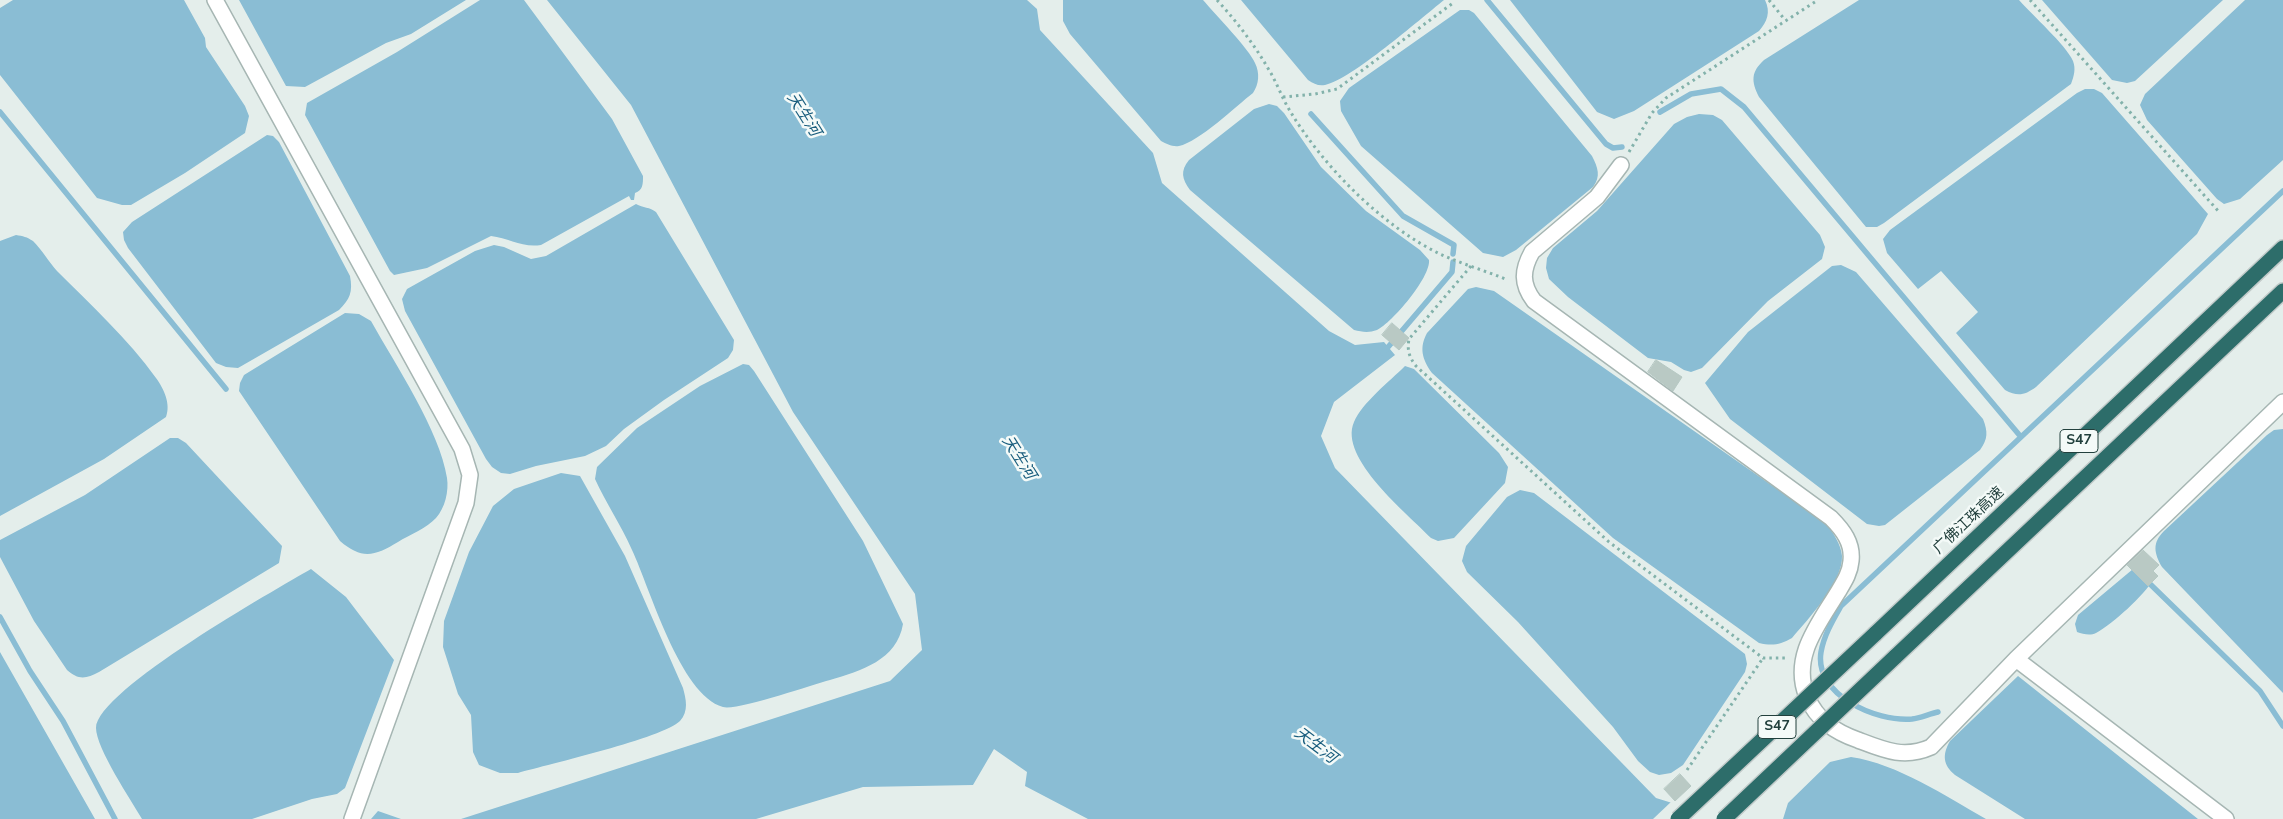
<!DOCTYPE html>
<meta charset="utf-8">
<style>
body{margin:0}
canvas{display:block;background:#e4eeeb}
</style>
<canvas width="2283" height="819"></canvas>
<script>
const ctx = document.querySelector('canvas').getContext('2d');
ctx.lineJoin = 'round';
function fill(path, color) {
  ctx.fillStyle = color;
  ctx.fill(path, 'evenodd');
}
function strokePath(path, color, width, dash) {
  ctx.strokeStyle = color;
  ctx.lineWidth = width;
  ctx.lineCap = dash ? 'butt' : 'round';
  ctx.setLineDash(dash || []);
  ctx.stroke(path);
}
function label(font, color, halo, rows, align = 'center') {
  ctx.font = font + ' "Nunito Sans","Noto Sans SC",sans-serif';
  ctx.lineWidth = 5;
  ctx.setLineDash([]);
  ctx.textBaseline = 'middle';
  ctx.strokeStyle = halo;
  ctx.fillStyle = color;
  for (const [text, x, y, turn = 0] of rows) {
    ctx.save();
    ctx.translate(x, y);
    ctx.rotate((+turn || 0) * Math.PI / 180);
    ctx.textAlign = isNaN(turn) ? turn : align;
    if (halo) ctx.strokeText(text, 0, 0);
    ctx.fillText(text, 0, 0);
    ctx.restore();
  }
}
fill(new Path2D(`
 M13,0H184L205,38L206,47L245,106L249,116L245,133L185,173L131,205H122L97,198L0,75V8Z
 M239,0H466L411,34L386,43L305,87L286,86Z
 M480,0H524L612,119L643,176C643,184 643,190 635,193L634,200H631L629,196L541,245C522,248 509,238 491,236L427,268L394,275L390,271L305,115L307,103L397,52Z
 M547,0H1027L1037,9L1040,30L1153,153L1162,183L1329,331L1355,345L1384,342L1395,355L1334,402L1321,436L1335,468L1656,798L1724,819H1088L1025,786L1027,772L994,749L973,785L863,787L756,819H461L890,681L922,650L915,594L793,412L631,105Z
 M1063,0H1203C1215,14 1250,50 1255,63C1260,73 1259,84 1253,93C1236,106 1199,142 1179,146C1172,147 1167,144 1161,141L1070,34L1063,21Z
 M1241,0H1444C1419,20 1352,79 1325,85C1318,86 1314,84 1308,80Z
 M1510,0H1765C1771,12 1767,22 1759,31L1634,111L1614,119L1597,112Z
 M1859,0H2019C2032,15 2066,45 2073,61C2076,69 2074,76 2071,84L1884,223L1877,227H1866L1759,97C1751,81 1751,72 1764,60Z
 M2042,0H2223L2135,81L2127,83L2112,80Z
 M2245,0H2283V160L2240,199L2224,204L2217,199L2147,120L2140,105L2145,94Z
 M1460,10H1469L1474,13L1592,156C1598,168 1601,176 1593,187L1516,250L1503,257L1483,253L1361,146L1341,111L1340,101L1349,88Z
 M2085,89H2094L2102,93L2208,214L2197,234L2036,387C2025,395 2018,397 2005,390L1956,333L1978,312L1941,271L1918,289L1887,253L1883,239L1890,230L2077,93Z
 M1269,104L1277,106L1284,113L1321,167L1366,211L1420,250L1429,260C1431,277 1392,323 1377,330C1369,333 1362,332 1354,330L1190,190C1182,179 1180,171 1189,160L1254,109Z
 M1699,114L1713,115L1722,120L1820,235L1825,247L1822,259L1768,301L1702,368L1691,372L1684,370L1671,362L1648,358L1568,297L1549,279L1546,268L1547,258L1553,248L1597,211L1674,124L1687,117Z
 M267,135L273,136L279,142L350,276C353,292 350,299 339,310L238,368L226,367L216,363L128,248L124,240L123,232L132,222Z
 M636,204C643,208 650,207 656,212L734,340L733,350L728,358L664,400L624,429L606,446L585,456L536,466L510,474L501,473L492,467L486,459L405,311L402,299L407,289L475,251L494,245L504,247L531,259L546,256Z
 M16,235C23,236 27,237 33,241C42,250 49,262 57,271C91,305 128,339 156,378C164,389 171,404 166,417L104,459L0,516V241Z
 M1841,265L1856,272L1983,419C1988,432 1988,439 1980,450L1885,525L1879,526L1867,524L1730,419L1705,383L1748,332L1832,266Z
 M1476,287L1494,291L1827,524C1833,533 1841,544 1842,556C1843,582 1809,618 1792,638C1780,645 1772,646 1759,643L1613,538L1432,373C1422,359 1419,348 1427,333L1468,289Z
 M345,313L359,314L371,321C395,364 440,431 447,478C449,491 445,508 436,518C427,528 409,535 398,542C375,556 362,560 340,541L239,391L240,383L244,375Z
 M743,364L749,365L754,371L863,541L903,624C897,660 861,671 830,680C811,685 737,711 723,707C680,695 650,588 632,550C621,525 606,503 595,479L597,467L637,428L700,386Z
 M1405,366L1414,369L1499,453L1508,467L1505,483L1454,538L1438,541L1431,538C1408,514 1338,458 1354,422C1362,403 1390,381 1405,366Z
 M2283,429V693L2162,567C2154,553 2152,543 2164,531L2267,435L2274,430Z
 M170,438H178L186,443L282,546L279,563L99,672C86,679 78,680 67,670L34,621L0,557V540L85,495Z
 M561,473L580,476L625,556L683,688C686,699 689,711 680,721C663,738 549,764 518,773H500L479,765L473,752L471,715L458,694L443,647L444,621L469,552L493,506L514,489Z
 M1520,490L1534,493L1745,654L1747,664L1745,672L1683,765L1671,773L1659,775L1650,772L1638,761L1613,727L1518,622L1467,572L1462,561L1466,546L1507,497Z
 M2139,564L2154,579C2143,596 2114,623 2096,633C2090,636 2083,634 2077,632L2075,624L2078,615Z
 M311,569L346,597L394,660L345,788L337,794L312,799L252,819H142C131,800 96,748 96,728C97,690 275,590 311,569Z
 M0,652L95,819H0Z
 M2018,676L2198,819H2025L1955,775C1943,765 1942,755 1950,741Z
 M1851,757C1898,764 1945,796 1986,819H1783L1788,803L1830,762Z
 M378,811L401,819H371Z`), '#8abdd4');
fill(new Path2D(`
 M1672,801L1724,817L1726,819H1653Z`), '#e4eeeb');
strokePath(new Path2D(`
 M1487,0L1606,144L1613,148L1622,147
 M0,112L226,389
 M1660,112L1691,94L1721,89L1744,107L2021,437
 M1311,114L1403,216L1454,245L1453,254
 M1383,353L1452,272L1453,262
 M2148,582L2260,691L2283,726
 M0,617L30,671L63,721L115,819
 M1938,712C1929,714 1920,718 1912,719C1876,722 1814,695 1821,652C1824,635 1833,620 1841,606L2283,191`), '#8abdd4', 5.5);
const building = new Path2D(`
 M1392,323L1409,338L1399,350L1382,335Z
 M1656,360L1682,377L1673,391L1648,372Z
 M2143,550L2159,565L2153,571L2158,576L2148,586L2127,565Z
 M1680,774L1691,786L1675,801L1664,789Z`);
fill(building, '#b9c9c4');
strokePath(building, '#b6c8c3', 1);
const minor = new Path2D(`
 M1621,165L1597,197L1532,252C1522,270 1521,284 1534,301L1831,518C1843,530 1853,543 1851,561C1850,573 1844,582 1838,592C1818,625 1791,657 1807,697C1817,720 1835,732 1858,740C1884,750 1904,759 1931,747L2016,659L2283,402
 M2016,659L2226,819`);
const tertiary = new Path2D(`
 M215,0L462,449L470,475L466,503L352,819`);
const motorway = new Path2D(`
 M1875,634L2283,248
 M1895,657L2283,291`);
strokePath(minor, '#a6b6b3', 18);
strokePath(tertiary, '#a6b6b3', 18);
strokePath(motorway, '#c1cac9', 18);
strokePath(new Path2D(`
 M1217,0C1237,22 1254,44 1269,70C1277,83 1282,98 1290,111C1323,166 1382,226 1440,254C1462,264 1486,271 1508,280
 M1769,0L1785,20
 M2030,0L2220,213
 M1283,97L1315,94L1337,89L1453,3
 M1629,152L1652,113L1666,98L1818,0
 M1471,266L1409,339C1407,350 1409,357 1416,366L1609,542L1763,658H1788
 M1687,770L1763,658`), '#83b2ab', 3, [2.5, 4]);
strokePath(minor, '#fff', 15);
strokePath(tertiary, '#fff', 15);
strokePath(motorway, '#2d6d6a', 15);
const motorwayBridge = new Path2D(`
 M1678,819L1875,634
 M1724,819L1895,657`);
strokePath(motorwayBridge, '#c1cac9', 18, []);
strokePath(motorwayBridge, '#2d6d6a', 15);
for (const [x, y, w] of [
 [2079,441,38],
 [1777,727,38]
]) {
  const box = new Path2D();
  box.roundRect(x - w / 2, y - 11.5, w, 23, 4);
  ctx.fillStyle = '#f4faf8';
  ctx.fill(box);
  strokePath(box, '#22403d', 1);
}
label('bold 14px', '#22403d', null, [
 ["S47",2079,441],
 ["S47",1777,727]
]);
label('15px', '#22403d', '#f4faf8', [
 ["广佛江珠高速",1969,521,-43]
]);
label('italic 16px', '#1a5e7e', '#f4faf8', [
 ["天生河",803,115,58],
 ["天生河",1018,458,58],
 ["天生河",1315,746,37]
]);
</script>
